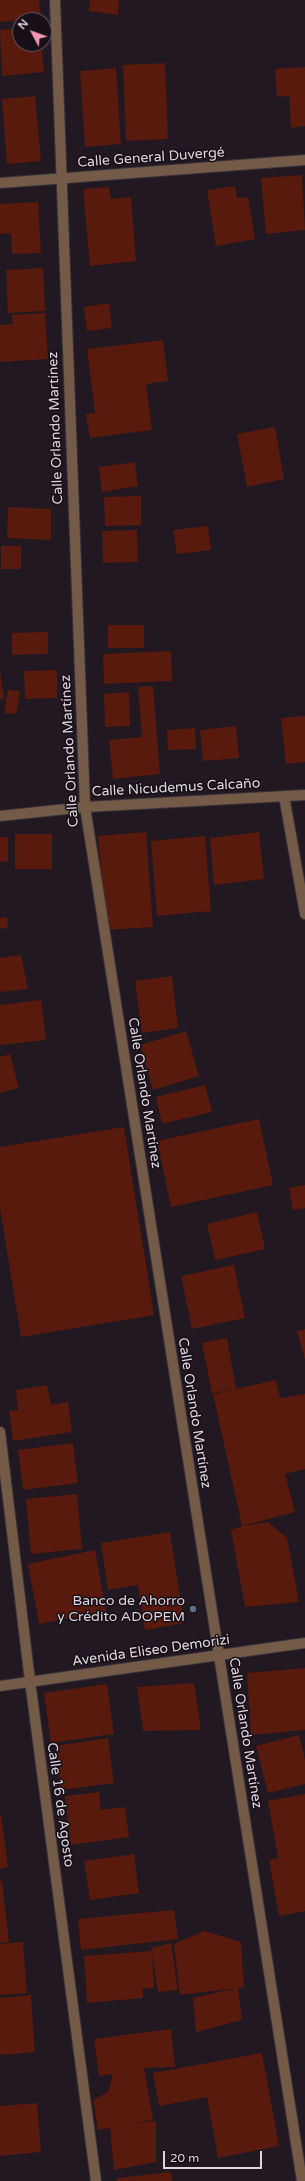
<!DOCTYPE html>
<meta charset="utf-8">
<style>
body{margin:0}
#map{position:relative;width:305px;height:2181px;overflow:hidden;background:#211822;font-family:"Varela Round",sans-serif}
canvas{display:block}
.north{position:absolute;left:12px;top:12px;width:40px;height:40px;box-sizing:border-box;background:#170f18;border:1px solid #665f67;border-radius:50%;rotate:311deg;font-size:11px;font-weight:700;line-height:16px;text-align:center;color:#ddd7dd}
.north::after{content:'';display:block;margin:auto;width:14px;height:18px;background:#f19ab2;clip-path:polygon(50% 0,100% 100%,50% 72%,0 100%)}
.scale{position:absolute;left:163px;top:2151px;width:99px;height:18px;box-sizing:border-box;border:2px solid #ddd7dd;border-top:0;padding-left:5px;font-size:12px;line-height:14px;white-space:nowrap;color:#ddd7dd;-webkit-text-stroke:3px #170f18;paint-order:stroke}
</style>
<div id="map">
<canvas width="305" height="2181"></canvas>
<div class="north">N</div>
<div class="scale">20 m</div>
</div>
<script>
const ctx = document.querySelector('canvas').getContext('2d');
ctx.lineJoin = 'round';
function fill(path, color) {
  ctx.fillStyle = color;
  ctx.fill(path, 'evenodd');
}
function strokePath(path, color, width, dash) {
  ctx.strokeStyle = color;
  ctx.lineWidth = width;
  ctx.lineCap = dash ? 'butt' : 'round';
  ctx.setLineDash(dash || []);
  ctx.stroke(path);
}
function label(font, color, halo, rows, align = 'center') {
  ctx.font = font + ' "Varela Round",sans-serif';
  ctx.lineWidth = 3;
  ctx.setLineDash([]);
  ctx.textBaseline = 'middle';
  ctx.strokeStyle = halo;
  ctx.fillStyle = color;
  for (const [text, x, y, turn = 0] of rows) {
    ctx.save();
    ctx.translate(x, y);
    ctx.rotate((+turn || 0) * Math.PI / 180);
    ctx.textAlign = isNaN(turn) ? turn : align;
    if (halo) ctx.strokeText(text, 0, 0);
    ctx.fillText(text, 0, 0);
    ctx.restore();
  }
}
fill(new Path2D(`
 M0,0H39L41,18L0,22Z
 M90,0H119L118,15L89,11Z
 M20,28V44H41L44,72L2,76L0,30Z
 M165,63L168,139L126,141L123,65Z
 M305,67V126L291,128L289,96L277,97L275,69Z
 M116,68L121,144L85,147L80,71Z
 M35,96L41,161L7,164L2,99Z
 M302,175L305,230L266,234L261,178Z
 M235,186L237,198L248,197L255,239L216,246L207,190Z
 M109,187L111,199L131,197L136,261L90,266L83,189Z
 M38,202L41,253L12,254L11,233L0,234V204Z
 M43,268L45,311L8,313L6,270Z
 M109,303L112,328L87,331L84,307Z
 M45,313L48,359L0,362V325L13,324L12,315Z
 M163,340L168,381L146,384L152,430L90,438L86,414L95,413L87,349Z
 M275,427L284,479L247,487L237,434Z
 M135,462L138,486L102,492L99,467Z
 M141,496V525L105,526L104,497Z
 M8,507L51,509V540L7,538Z
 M208,526L211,550L177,554L173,530Z
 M137,530L138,562L103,563L102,531Z
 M1,546H21V569H1Z
 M108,625H144V648H108Z
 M48,632V654L12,655V633Z
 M171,651L172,681L104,684L103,654Z
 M0,670L4,699H0Z
 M57,670V698L25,699L24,671Z
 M153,686L160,774L113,779L109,740L142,737L138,687Z
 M8,690L20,691L16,714L4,713Z
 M129,692L130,726L105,727L104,694Z
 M305,716V762L286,764L281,718Z
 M236,726L239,758L203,761L200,730Z
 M195,728L196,749L168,750L167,730Z
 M146,832L153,927L106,930L98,836Z
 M259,832L264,879L214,885L210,838Z
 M15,834H52V869H15Z
 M205,836L211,911L157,916L151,841Z
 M0,837H8V861L0,862Z
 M7,917L8,928L0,929V918Z
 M21,955L28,989L0,992V958Z
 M172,976L178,1028L142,1033L135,981Z
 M41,1000L46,1040L0,1045V1005Z
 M186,1031L199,1076L153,1090L140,1045Z
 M10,1054L19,1088L0,1093V1057Z
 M205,1085L212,1112L162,1124L156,1097Z
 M259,1119L273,1185L171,1207L157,1141Z
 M124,1127L154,1315L21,1337L0,1208V1147Z
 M305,1185V1208L293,1210L289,1188Z
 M257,1212L265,1249L215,1260L207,1224Z
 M234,1265L245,1318L192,1329L181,1276Z
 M305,1329V1360L297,1331Z
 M227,1338L236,1389L212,1393L202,1343Z
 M276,1380L280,1398L305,1394V1469L285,1474L295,1512L242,1526L213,1394Z
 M47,1385L51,1405L68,1402L72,1432L13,1441L9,1411L18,1410L16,1390Z
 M73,1443L78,1483L23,1490L18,1450Z
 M77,1494L82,1549L31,1554L26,1499Z
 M268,1522L287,1538L299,1602L245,1607L231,1530L242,1526Z
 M170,1532L184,1623L145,1630L138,1585L108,1590L101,1543Z
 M95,1550L106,1611L39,1624L28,1564Z
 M305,1668V1730L251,1735L247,1673Z
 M194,1683L201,1730L143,1731L137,1687Z
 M107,1684L114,1734L51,1743L44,1693Z
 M299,1735L305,1760V1784L268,1793L256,1746Z
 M108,1738L114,1783L61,1790L55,1746Z
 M99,1792L101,1810L125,1807L129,1837L71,1845L65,1796Z
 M305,1794V1911L279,1916L269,1860L278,1858L268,1801Z
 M1,1815L8,1867L0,1869V1816Z
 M134,1854L139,1893L90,1900L84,1861Z
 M0,1881H2L9,1942L0,1943Z
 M174,1910L178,1939L81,1950L78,1919Z
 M204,1931L241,1942L244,1987L238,1988L242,2020L196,2032L193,1998L236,1988L180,1995L174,1944Z
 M23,1942L27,1993L0,1995V1944Z
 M171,1943L178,1990L158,1992L152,1953L154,1988L142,1989L143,1998L87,2003L84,1956L152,1951L151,1948Z
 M31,1995L35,2052L0,2055V1998Z
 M171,2029L175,2067L144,2068L153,2120L132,2124L156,2121V2162L114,2170L110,2128L98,2130L93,2100L108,2092L113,2074L99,2076L94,2039Z
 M262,2053L279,2146L218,2158L207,2097L159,2106L153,2073Z
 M37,2103L41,2152L0,2156V2106Z
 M171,2172L172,2181H117V2178Z`), '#581a0d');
const street = new Path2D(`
 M55,0L85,807L302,2181
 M0,183L305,160
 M284,796L305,914
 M0,816L85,807L305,795
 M0,1432L30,1681L96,2181
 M0,1686L305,1643`);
strokePath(street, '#3b333c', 12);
strokePath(street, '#735b48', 10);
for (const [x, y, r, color] of [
 [193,1609,4,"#5c6f8a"]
]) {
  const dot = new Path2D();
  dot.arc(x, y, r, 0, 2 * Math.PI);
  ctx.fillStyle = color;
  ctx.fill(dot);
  strokePath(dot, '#170f18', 1.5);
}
label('14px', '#ddd7dd', '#170f18', [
 ["Calle General Duvergé",151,158,-4],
 ["Calle Orlando Martínez",56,428,-92],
 ["Calle Orlando Martínez",70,751,-93],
 ["Calle Nicudemus Calcaño",176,788,-3],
 ["Calle Orlando Martínez",144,1093,81],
 ["Calle Orlando Martínez",194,1413,81],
 ["Avenida Eliseo Demorizi",151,1651,-8],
 ["Calle Orlando Martínez",245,1733,81],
 ["Calle 16 de Agosto",60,1805,82]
]);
label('14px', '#ddd7dd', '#170f18', [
 ["Banco de Ahorro",185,1601],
 ["y Crédito ADOPEM",185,1617]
], 'right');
</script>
